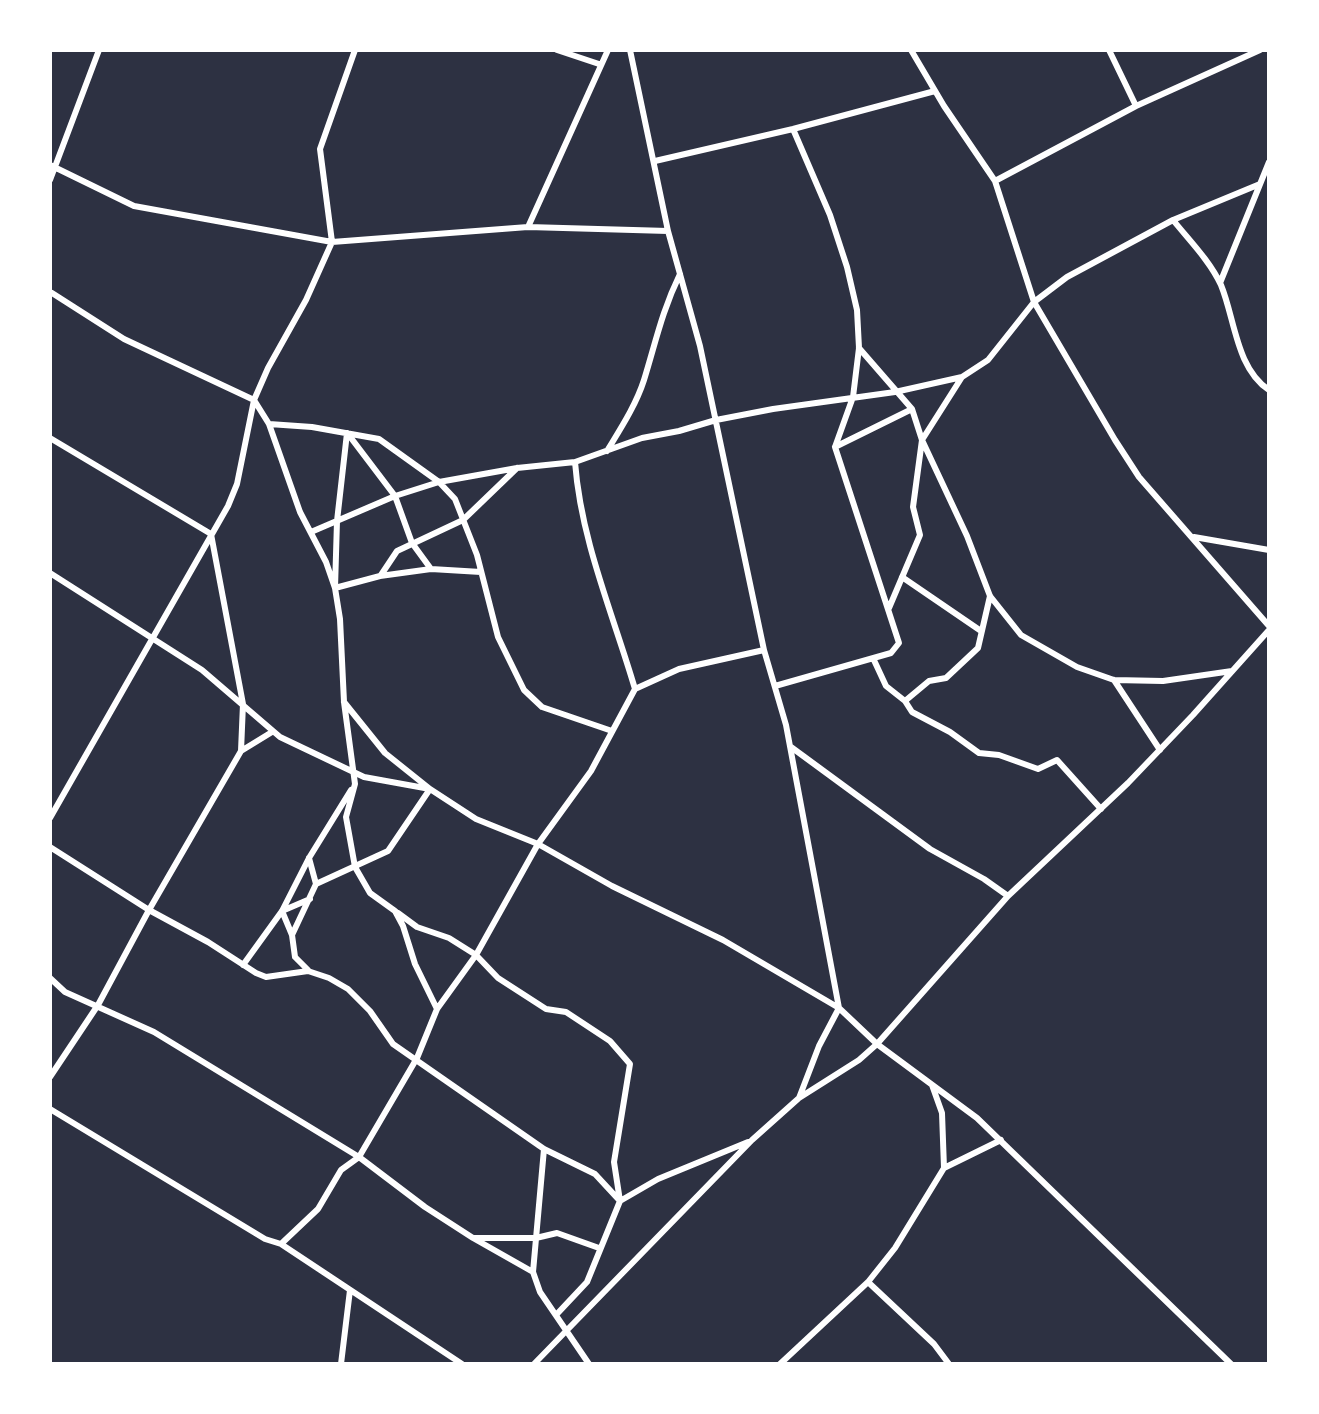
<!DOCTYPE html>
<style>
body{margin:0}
#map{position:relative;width:1319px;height:1414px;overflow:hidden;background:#2d3142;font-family:Cabin,sans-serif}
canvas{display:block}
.frame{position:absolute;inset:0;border:52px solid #fff;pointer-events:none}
</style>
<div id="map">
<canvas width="1319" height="1414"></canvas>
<div class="frame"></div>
</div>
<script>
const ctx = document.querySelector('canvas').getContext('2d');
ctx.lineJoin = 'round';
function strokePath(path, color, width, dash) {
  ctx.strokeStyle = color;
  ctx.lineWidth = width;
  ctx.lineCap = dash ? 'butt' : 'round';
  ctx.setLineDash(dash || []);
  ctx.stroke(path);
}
strokePath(new Path2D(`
 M355,50L320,149L332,242L306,300L268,368L254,400L269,424L300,512L326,562L335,588L340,619L344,702L355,784L346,817L355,867L370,893L395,911L403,926L415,964L437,1009
 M557,50L599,64
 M630,50L668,231L700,346L764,650L786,725L839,1008L819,1046L799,1098
 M911,50L944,106L995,181L1034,302L1115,440L1139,477L1269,626
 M1109,50L1136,106
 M655,161L793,129L935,91
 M50,165L134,206L332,242L528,227L668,231
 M50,180L99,50
 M995,181L1136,106L1260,50
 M1173,220C1189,240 1210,261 1221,285C1235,319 1236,368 1269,390
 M528,227L608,50
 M1220,283L1269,162
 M859,348L912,409L922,440L967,536L990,596L1021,635L1077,667L1114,680L1163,681L1232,671
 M269,424L312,427L379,439L439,482L455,499L477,555L498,637L524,690L542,707L612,731
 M347,433L337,521L335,588L380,576L431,569L481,572
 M348,434L395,496L412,543L431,569
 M50,438L211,534L243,704L241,751L149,910L98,1005L50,1077
 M835,447L912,409
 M607,451C621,428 636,405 644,380C656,341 662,311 680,274
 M575,462C581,541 613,614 635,689
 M311,532L395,496L439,482L517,468L575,462L642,438L679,431L716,420L773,409L895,392L962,377L988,360L1034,302L1067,277L1173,220L1260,184
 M1194,537L1269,550
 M50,573L202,670L280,737L364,777L430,789L388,851L316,884
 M381,575L397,551L463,520L517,468
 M902,577L981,631
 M889,608L920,535L913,507L922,440L962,377
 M873,658L886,686L905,701L912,712L950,732L979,753L999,755L1038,769L1057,760L1101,809
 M1114,680L1160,750
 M775,686L891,653L899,643L835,447L853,397L859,348L857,310L847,267L830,215L793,129
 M905,701L929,681L946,678L978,648L990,596
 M344,702L385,753L430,789L476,819L538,844L612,886L723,940L839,1008L877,1044L977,1118L1231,1364
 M791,747L930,849L984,879L1008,896
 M241,751L272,732
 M50,818L228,506L237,484L254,400L124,339L52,293
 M50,847L149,910L208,942L256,973L266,977L308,971L329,978L348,989L370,1011L393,1044L544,1149L595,1174L620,1201
 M398,913L417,927L449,938L476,955L498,978L546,1009L566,1012L610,1041L630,1064L614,1162L620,1201
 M292,935L282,911L310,899
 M243,965L282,911L309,858L351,790
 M308,970L295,957L292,935L316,884L309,858
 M50,978L65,992L154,1032L359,1157L425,1207L473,1238L533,1272
 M932,1085L942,1113L944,1168
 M50,1109L265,1239L281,1244L462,1364
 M544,1149L533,1272L540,1292L589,1364
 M474,1238H536L557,1233L599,1248
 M281,1244L318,1209L341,1170L359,1157L417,1058L437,1009L476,955L538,844L591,771L635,689L679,669L764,650
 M868,1282L934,1344L949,1364
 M556,1315L587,1282L620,1201L658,1179L748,1142
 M341,1364L350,1290
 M534,1364L752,1140L799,1098L859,1060L877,1044L1008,896L1128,783L1193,715L1269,630
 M780,1364L868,1282L895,1248L944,1168L1001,1140`), '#fff', 6);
</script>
